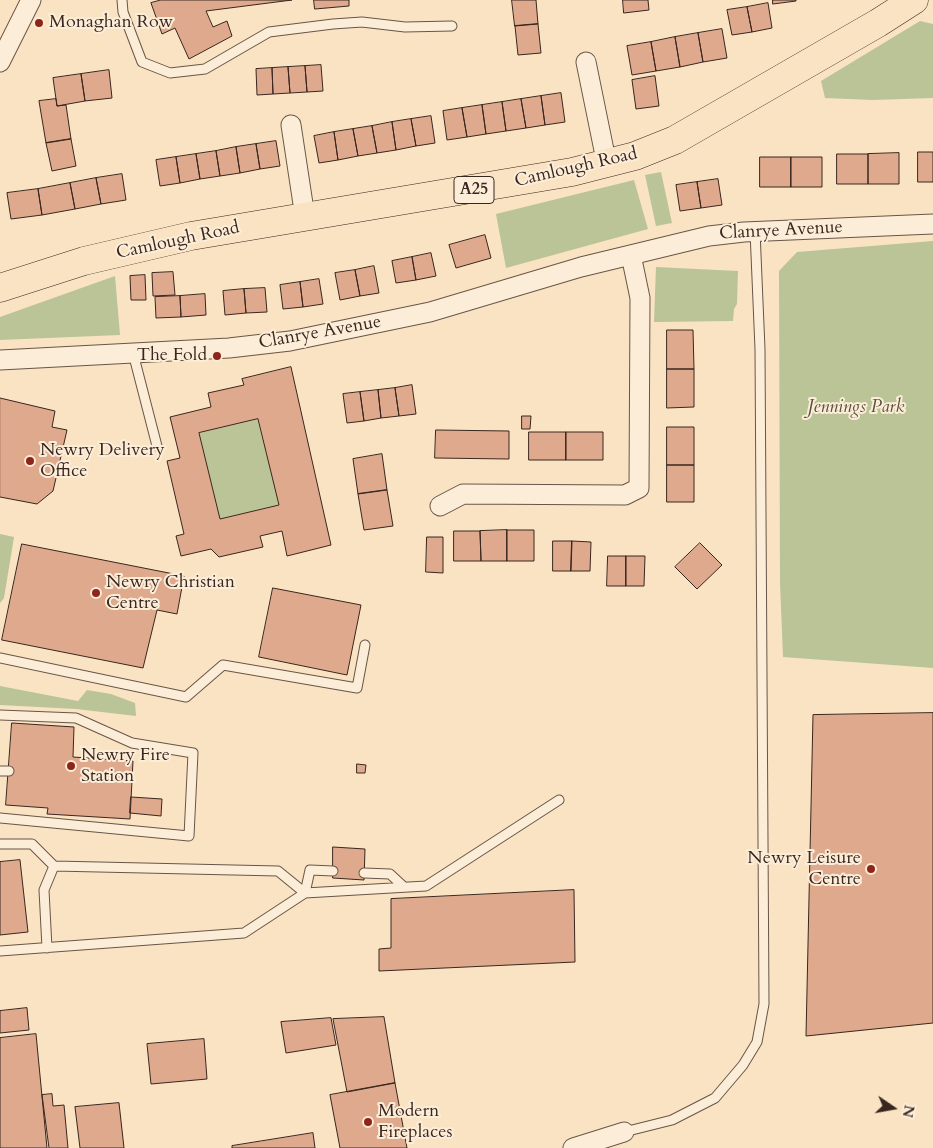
<!DOCTYPE html>
<style>
body{margin:0}
#map{position:relative;width:933px;height:1148px;overflow:hidden;background:#fae3c3;font-family:Cardo,serif}
canvas{display:block}
.north{position:absolute;left:868px;top:1083px;width:50px;height:50px;-webkit-text-stroke:4px #fcedd8;paint-order:stroke;rotate:102deg;font-size:14px;font-weight:700;line-height:20px;text-align:center;color:#39261e}
.north::after{content:'';display:block;margin:auto;width:18px;height:22px;background:#39261e;clip-path:polygon(50% 0,100% 100%,50% 72%,0 100%)}
</style>
<div id="map">
<canvas width="933" height="1148"></canvas>
<div class="north">N</div>
</div>
<script>
const ctx = document.querySelector('canvas').getContext('2d');
ctx.lineJoin = 'round';
function fill(path, color) {
  ctx.fillStyle = color;
  ctx.fill(path, 'evenodd');
}
function strokePath(path, color, width, dash) {
  ctx.strokeStyle = color;
  ctx.lineWidth = width;
  ctx.lineCap = dash ? 'butt' : 'round';
  ctx.setLineDash(dash || []);
  ctx.stroke(path);
}
function label(font, color, halo, rows, align = 'center') {
  ctx.font = font + ' Cardo,serif';
  ctx.lineWidth = 4;
  ctx.setLineDash([]);
  ctx.textBaseline = 'middle';
  ctx.strokeStyle = halo;
  ctx.fillStyle = color;
  for (const [text, x, y, turn = 0] of rows) {
    ctx.save();
    ctx.translate(x, y);
    ctx.rotate((+turn || 0) * Math.PI / 180);
    ctx.textAlign = isNaN(turn) ? turn : align;
    if (halo) ctx.strokeText(text, 0, 0);
    ctx.fillText(text, 0, 0);
    ctx.restore();
  }
}
fill(new Path2D(`
 M920,21L933,24V98L873,100L825,98L821,81Z
 M661,172L672,223L656,226L645,175Z
 M634,180L648,229L506,268L496,214Z
 M933,241V668L783,657L780,583L779,271L797,252Z
 M656,267L738,271L737,304L734,309L733,321L654,322Z
 M115,276L120,335L0,340V317Z
 M258,419L279,505L220,519L199,433Z
 M0,534L14,537L4,598L0,603Z
 M0,686L78,701L87,690L111,694L135,703L136,716L76,709L0,705Z`), '#bac496');
const building = new Path2D(`
 M161,0H292L206,11L213,27L227,21L232,36L189,59L175,28L162,34L151,3Z
 M314,0H349V6L315,9Z
 M512,0H536L538,24L515,26Z
 M623,0H648L649,10L624,13Z
 M773,0H796V1L773,4Z
 M768,3L772,28L752,32L747,7Z
 M747,7L752,32L732,35L727,10Z
 M538,24L541,53L518,55L515,26Z
 M722,29L727,58L703,62L698,33Z
 M698,33L703,62L680,67L675,37Z
 M675,37L680,67L656,71L651,42Z
 M651,42L656,71L632,75L627,46Z
 M321,65L323,91L307,92L305,66Z
 M305,66L307,92L290,93L288,67Z
 M288,67L290,93L273,94L272,68Z
 M272,68L273,94L257,95L256,69Z
 M109,70L112,98L85,101L81,74Z
 M81,74L85,101L57,106L53,78Z
 M655,76L659,106L636,109L632,80Z
 M561,93L565,122L545,125L541,96Z
 M541,96L545,125L526,128L521,99Z
 M56,99L57,106L66,105L71,139L46,143L39,101Z
 M521,99L526,128L506,131L502,102Z
 M502,102L506,131L486,134L482,105Z
 M482,105L486,134L467,137L462,108Z
 M462,108L467,137L447,140L443,111Z
 M431,116L435,143L416,146L411,119Z
 M411,119L416,146L396,150L392,122Z
 M392,122L396,150L377,153L372,126Z
 M372,126L377,153L358,156L353,129Z
 M353,129L358,156L338,160L334,132Z
 M334,132L338,160L319,163L314,136Z
 M71,139L76,166L52,171L46,143Z
 M276,141L280,166L260,169L256,144Z
 M256,144L260,169L240,173L236,147Z
 M236,147L240,173L220,176L216,151Z
 M216,151L220,176L200,179L196,154Z
 M918,152H933V182H918Z
 M899,153V184H868V154Z
 M196,154L200,179L180,183L176,157Z
 M837,154H868V184H837Z
 M176,157L180,183L160,186L156,160Z
 M760,157H791V187H760Z
 M791,157H822V187H791Z
 M122,174L126,200L101,204L96,178Z
 M96,178L101,204L75,209L70,183Z
 M718,179L722,205L701,208L697,182Z
 M697,182L701,208L680,211L676,185Z
 M70,183L75,209L42,215L38,189Z
 M38,189L42,215L11,219L7,193Z
 M485,235L491,258L456,268L449,245Z
 M431,253L436,276L416,280L412,257Z
 M412,257L416,280L396,283L392,261Z
 M374,266L379,293L360,296L355,270Z
 M355,270L360,296L340,300L335,273Z
 M173,272L175,295L153,296L152,273Z
 M145,275L146,300H131L130,276Z
 M319,279L323,304L303,307L300,282Z
 M300,282L303,307L283,309L280,285Z
 M265,288L267,312L246,313L244,289Z
 M244,289L246,313L225,315L223,291Z
 M205,294L206,315L181,317L180,296Z
 M180,296L181,317L156,318L155,297Z
 M667,330H693L694,369H667Z
 M291,367L331,545L287,556L282,531L260,536L263,547L219,557L211,549L181,556L176,536L184,534L167,461L180,458L170,417L211,407L208,393L244,385L242,379ZM258,419L279,505L220,519L199,433Z
 M667,369H694V407L667,408Z
 M412,385L416,414L399,416L395,388Z
 M395,388L399,416L381,418L378,390Z
 M378,390L381,418L364,421L360,392Z
 M360,392L364,421L347,423L343,394Z
 M0,398L55,411L52,427L67,430L53,491L37,504L0,497Z
 M522,416H531L530,429H522Z
 M667,427H694V465H667Z
 M436,430L509,431V459L435,458Z
 M529,432H566V460H529Z
 M566,432H603V460H566Z
 M382,454L387,490L358,494L353,459Z
 M667,465H694V502H667Z
 M387,490L393,526L364,530L358,494Z
 M507,530H534V561H507Z
 M507,530V561H481L480,531Z
 M454,531H480L481,561H454Z
 M427,537H443V573L426,572Z
 M553,541H572L571,571H553Z
 M572,541L591,542L590,571H571Z
 M700,543L722,565L697,589L675,567Z
 M22,544L184,576L177,614L157,610L143,668L2,640Z
 M608,556H626V586H607Z
 M626,556H645L644,586H626Z
 M273,588L361,605L347,675L259,657Z
 M933,713V1023L806,1036L813,715Z
 M12,723L74,727L73,757L133,761L130,819L47,814L48,808L6,805Z
 M357,764L366,765L365,773H357Z
 M131,797L162,799L161,816L130,813Z
 M333,847L365,849L364,880L333,878Z
 M20,860L28,932L0,935V862Z
 M574,890L575,962L379,971V949L391,948V899Z
 M27,1008L29,1030L0,1033V1011Z
 M384,1017L395,1083L347,1092L333,1019Z
 M331,1018L336,1045L286,1053L281,1022Z
 M36,1034L47,1148H0V1038Z
 M204,1039L207,1079L151,1084L147,1044Z
 M395,1083L407,1148H340L330,1095Z
 M52,1094L53,1106L64,1105L68,1148H49L42,1095Z
 M119,1103L124,1148H80L75,1107Z
 M313,1133L315,1148H232V1146Z`);
fill(building, '#dfa98d');
strokePath(building, '#39261e', 1);
const service = new Path2D(`
 M122,0L123,12L142,62L170,73L205,69L269,32L333,24L362,22L405,27L452,26
 M133,353L157,446
 M0,658L186,697L223,665L357,688L365,645
 M0,715L76,718L132,743L193,753L189,836L0,818
 M0,771H9
 M0,844H32L54,866L278,871L305,893L310,870L333,871
 M364,873L390,874L404,887
 M47,948L44,890L54,866
 M0,951L244,933L305,893L426,886L559,800
 M624,1132L672,1120L715,1098L743,1065L757,1042L764,1004L760,349L755,231`);
const minor = new Path2D(`
 M0,62L31,0
 M586,62L607,165
 M291,125L305,217
 M0,360L229,348L290,341L430,312L581,267L709,236L744,232L933,224
 M440,506L463,494L625,495L639,488L640,298L631,255
 M573,1148L624,1132`);
const primary = new Path2D(`
 M0,288L84,261L191,236L572,172L635,156L675,140L878,23L914,0`);
strokePath(service, '#695547', 11);
strokePath(minor, '#695547', 21);
strokePath(primary, '#39261e', 29);
strokePath(service, '#fcedd8', 9);
strokePath(minor, '#fcedd8', 19);
strokePath(primary, '#fae3c3', 28);
for (const [x, y, r, color] of [
 [39,23,5,"#8f2418"],
 [217,356,5,"#8f2418"],
 [30,461,5,"#8f2418"],
 [96,593,5,"#8f2418"],
 [71,766,5,"#8f2418"],
 [871,869,5,"#8f2418"],
 [368,1122,5,"#8f2418"]
]) {
  const dot = new Path2D();
  dot.arc(x, y, r, 0, 2 * Math.PI);
  ctx.fillStyle = color;
  ctx.fill(dot);
  strokePath(dot, '#fcedd8', 2);
}
for (const [x, y, w] of [
 [474,190,40]
]) {
  const box = new Path2D();
  box.roundRect(x - w / 2, y - 13.5, w, 27, 4);
  ctx.fillStyle = '#fcedd8';
  ctx.fill(box);
  strokePath(box, '#39261e', 1);
}
label('bold 16px', '#39261e', null, [
 ["A25",474,190]
]);
label('18px', '#39261e', '#fcedd8', [
 ["Monaghan Row",49,23],
 ["The Fold",207,356,"right"],
 ["Newry Delivery",40,451],
 ["Office",40,472],
 ["Newry Christian",106,583],
 ["Centre",106,604],
 ["Newry Fire",81,756],
 ["Station",81,777],
 ["Newry Leisure",861,859,"right"],
 ["Centre",861,880,"right"],
 ["Modern",378,1112],
 ["Fireplaces",378,1133]
], 'left');
label('18px', '#39261e', '#fcedd8', [
 ["Camlough Road",576,168,-13],
 ["Clanrye Avenue",781,231,-3],
 ["Camlough Road",178,241,-12],
 ["Clanrye Avenue",320,333,-10]
]);
label('italic 18px', '#594e3c', '#fcedd8', [
 ["Jennings Park",856,408]
]);
</script>
